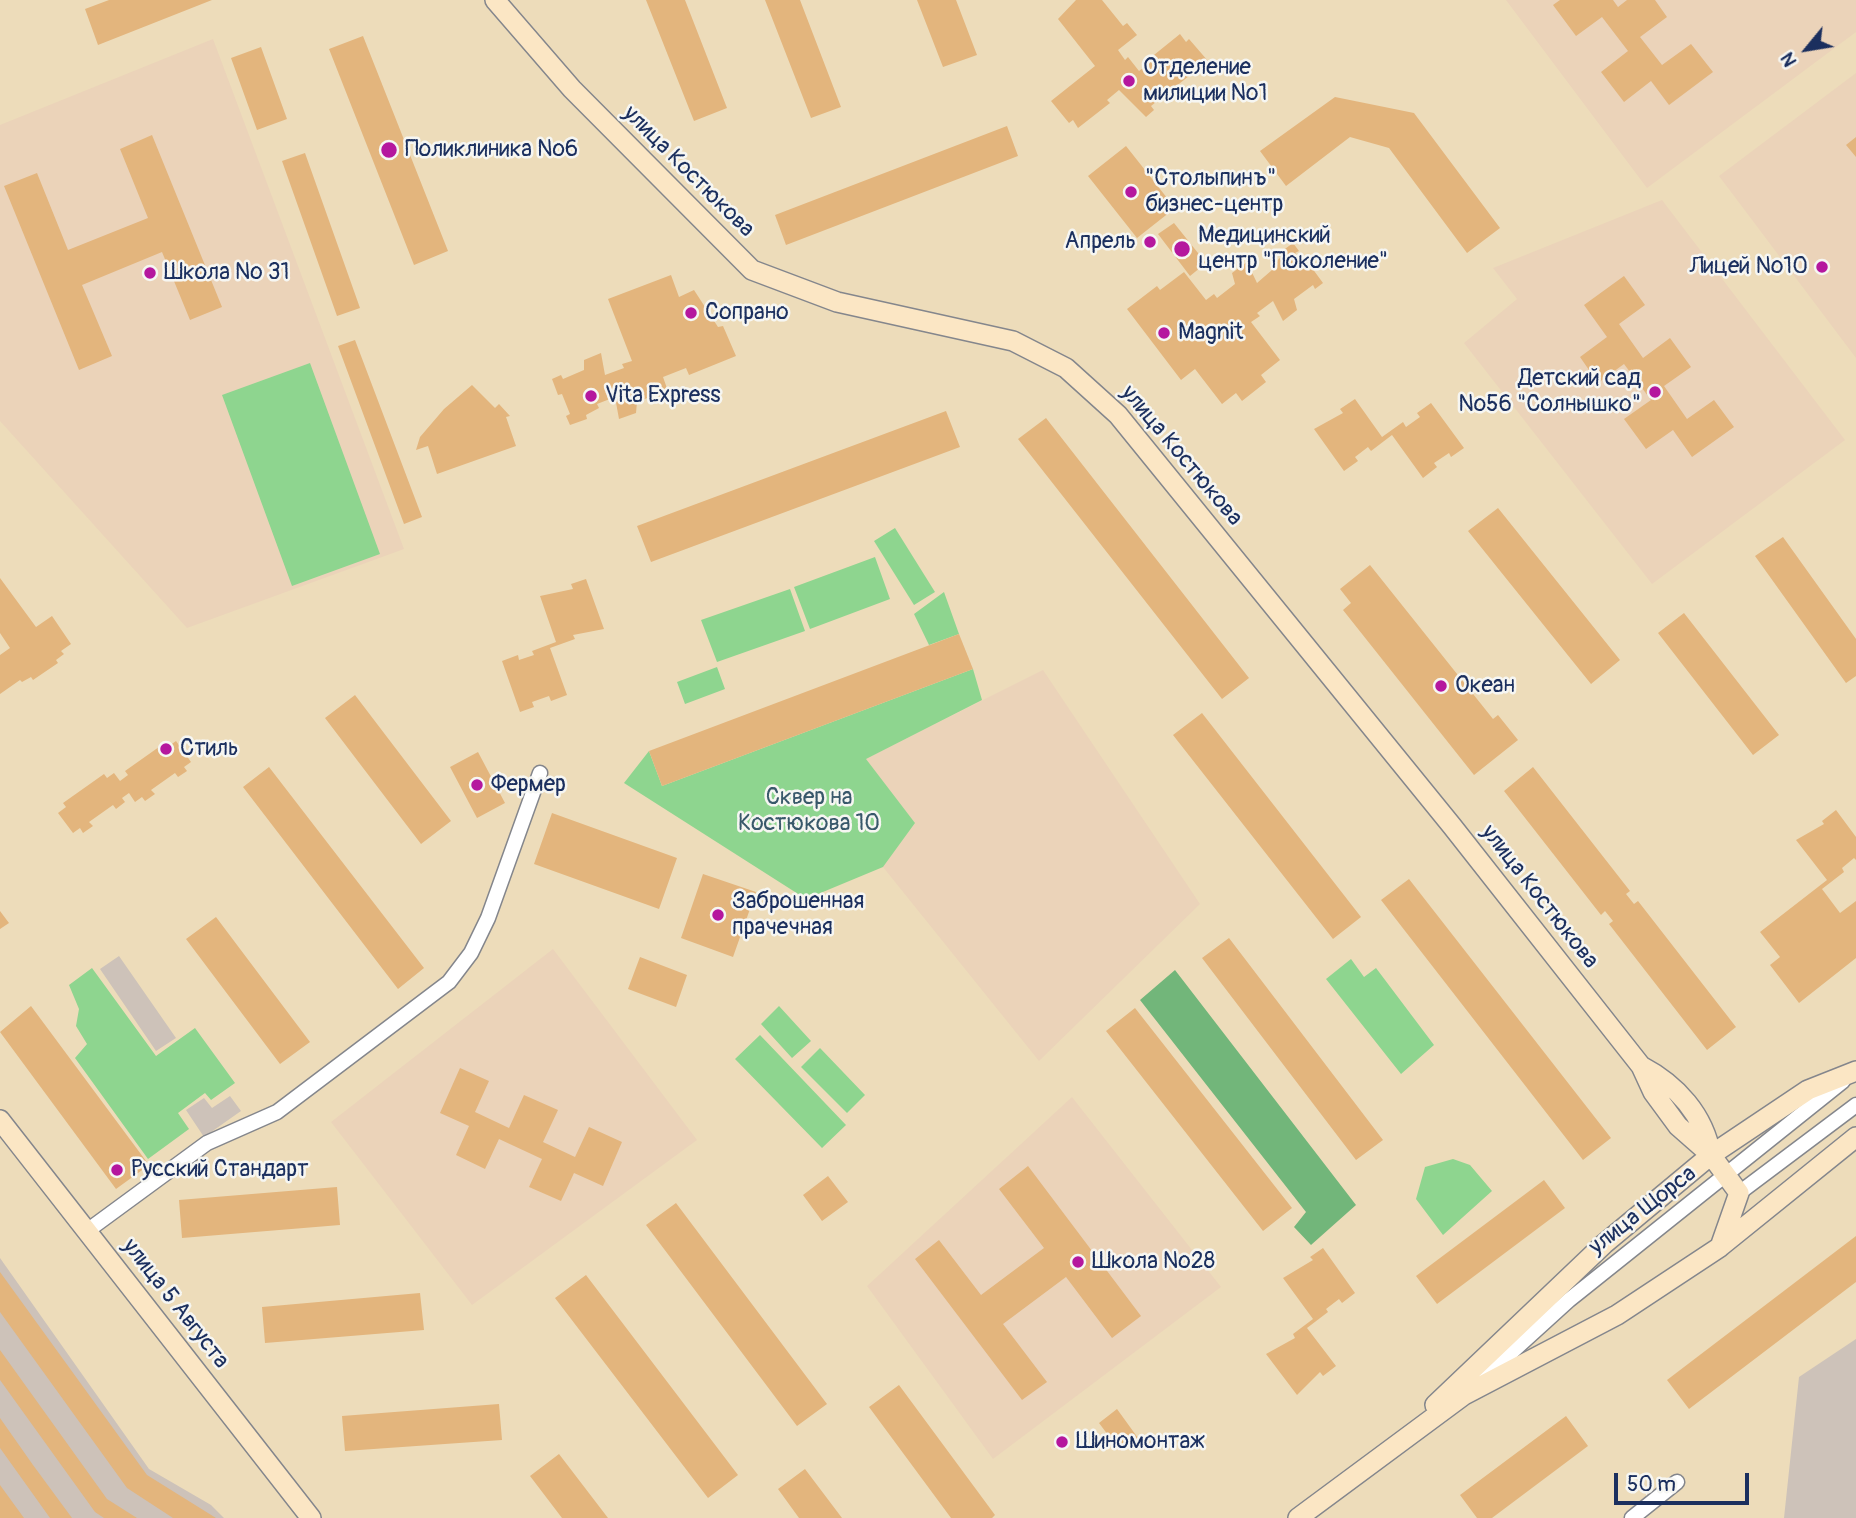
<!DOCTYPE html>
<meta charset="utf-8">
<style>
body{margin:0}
#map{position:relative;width:1856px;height:1518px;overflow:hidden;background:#eddcba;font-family:Pangolin,sans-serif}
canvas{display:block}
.north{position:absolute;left:1772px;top:14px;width:70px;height:70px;-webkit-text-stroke:5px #f6f6f2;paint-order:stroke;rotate:240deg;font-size:19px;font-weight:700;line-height:28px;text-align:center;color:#1b2f5e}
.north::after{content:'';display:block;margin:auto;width:24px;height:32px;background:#1b2f5e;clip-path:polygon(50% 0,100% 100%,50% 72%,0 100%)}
.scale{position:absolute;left:1614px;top:1473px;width:135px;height:32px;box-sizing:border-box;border:4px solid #1b2f5e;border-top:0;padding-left:9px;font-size:21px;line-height:24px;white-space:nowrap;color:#1b2f5e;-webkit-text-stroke:5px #f6f6f2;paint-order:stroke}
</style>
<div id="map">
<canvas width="1856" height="1518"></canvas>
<div class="north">N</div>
<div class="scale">50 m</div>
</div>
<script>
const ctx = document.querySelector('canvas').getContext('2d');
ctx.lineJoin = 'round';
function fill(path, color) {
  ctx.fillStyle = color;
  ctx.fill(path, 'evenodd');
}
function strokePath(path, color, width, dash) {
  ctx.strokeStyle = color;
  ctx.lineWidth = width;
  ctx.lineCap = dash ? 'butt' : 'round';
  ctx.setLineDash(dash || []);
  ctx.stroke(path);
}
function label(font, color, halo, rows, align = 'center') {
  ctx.font = font + ' Pangolin,sans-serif';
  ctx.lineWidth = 5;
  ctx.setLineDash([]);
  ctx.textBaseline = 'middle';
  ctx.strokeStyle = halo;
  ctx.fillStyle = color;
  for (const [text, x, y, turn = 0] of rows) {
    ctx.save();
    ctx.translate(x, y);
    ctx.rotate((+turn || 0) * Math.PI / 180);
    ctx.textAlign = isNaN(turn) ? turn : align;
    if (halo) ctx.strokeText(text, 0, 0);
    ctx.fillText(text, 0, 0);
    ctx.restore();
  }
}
fill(new Path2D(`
 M1506,0H1856V32L1647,188Z
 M213,39L404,549L187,628L0,421V125Z
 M1856,73V358L1719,176Z
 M1662,200L1845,440L1652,584L1464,343L1517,299L1493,268Z
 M1043,670L1200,904L1039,1061L883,867L915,823L865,759Z
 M553,949L697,1140L472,1305L331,1122Z
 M1072,1097L1221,1287L993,1459L867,1286Z`), '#ebd3b9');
fill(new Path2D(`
 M119,956L176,1038L156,1051L100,969Z
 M230,1096L241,1111L204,1137L186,1110L204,1098L212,1108Z
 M0,1258L149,1469L211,1505L224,1518H0Z
 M1856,1339V1518H1784L1799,1377Z`), '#cdc2b9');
fill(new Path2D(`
 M310,363L380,554L292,586L222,395Z
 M895,528L935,592L914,605L874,541Z
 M875,557L890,599L810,629L794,587Z
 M790,589L805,631L717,662L701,620Z
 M944,592L959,634L929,645L914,614Z
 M717,667L725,689L685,704L677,682Z
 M973,669L982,700L866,759L915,823L883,867L806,899L624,783L649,751L662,786Z
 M1351,959L1364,977L1376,968L1434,1045L1401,1074L1326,979Z
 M92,968L156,1056L195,1028L235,1083L211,1100L205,1093L178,1113L189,1129L148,1159L75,1058L87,1044L76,1026L79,1009L69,985Z
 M779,1006L811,1041L792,1058L761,1024Z
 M760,1035L846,1125L822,1148L735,1059Z
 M820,1048L865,1095L847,1113L801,1067Z
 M1453,1159L1470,1165L1492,1191L1443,1235L1416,1199L1425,1167Z`), '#8ed58f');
fill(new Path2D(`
 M1175,970L1356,1205L1311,1245L1294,1227L1306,1212L1140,1000Z`), '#72b67a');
fill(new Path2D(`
 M109,0H212L98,45L85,9Z
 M646,0H685L727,108L694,121Z
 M765,0H800L841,107L811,118Z
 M917,0H956L977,55L943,67Z
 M1076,0H1102L1123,26L1127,23L1137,35L1118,50L1125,60L1128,57L1139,71L1151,62L1149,59L1180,34L1186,42L1189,39L1208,61L1151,106L1154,110L1146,117L1119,90L1107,100L1110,103L1078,128L1073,120L1069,123L1051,101L1095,66L1058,19Z
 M1560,0H1613L1618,7L1627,0H1655L1667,17L1640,37L1662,65L1691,44L1713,72L1669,105L1651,81L1624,102L1601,72L1628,51L1602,17L1576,36L1553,5Z
 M363,36L448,251L414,265L329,49Z
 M261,47L287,119L257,130L231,58Z
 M1335,97L1414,113L1500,228L1467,253L1389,148L1350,137L1286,186L1260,151Z
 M1007,126L1018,156L786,245L775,215Z
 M152,135L222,307L190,320L162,252L82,285L112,356L79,370L4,186L37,173L68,250L148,218L120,149Z
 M1856,137V157L1846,145Z
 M1126,146L1175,208L1137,238L1088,176Z
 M305,153L360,308L337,316L282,161Z
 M1174,223L1206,263L1190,276L1158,234Z
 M1293,243L1299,251L1295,253L1309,271L1312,268L1323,283L1315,289L1313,285L1294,299L1297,310L1283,321L1273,301L1257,313L1260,316L1251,322L1280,360L1261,375L1266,382L1242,401L1236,393L1222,404L1195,369L1181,380L1127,309L1157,286L1160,290L1184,272L1206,300L1214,294L1217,298L1235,284L1232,273L1247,262L1257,283L1272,270L1270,267L1281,257L1278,254Z
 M671,275L679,297L694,290L718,327L723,326L736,356L689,375L686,368L663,377L669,394L660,398L658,394L637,402L636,413L619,419L615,397L597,404L599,408L586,415L587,419L570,425L566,416L570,414L562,394L558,395L552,379L561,375L563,379L584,370V360L601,353L605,375L624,368L622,364L632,361L608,299Z
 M1624,276L1645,305L1619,324L1643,358L1670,338L1691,367L1664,386L1687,419L1714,400L1734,427L1692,457L1673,430L1646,449L1624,419L1651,400L1624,364L1598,383L1580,357L1607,337L1584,305Z
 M355,340L422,517L404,524L338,346Z
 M472,385L495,408L499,404L510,416L506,417L516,446L437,474L428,446L416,450L420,437L444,409Z
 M1355,399L1382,437L1403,422L1406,427L1420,417L1417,413L1431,403L1464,448L1451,457L1449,453L1434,463L1437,467L1423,478L1392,435L1371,451L1368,447L1355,457L1358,461L1344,471L1314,429L1343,413L1340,409Z
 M946,411L960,447L651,562L637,526Z
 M1046,418L1249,678L1222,699L1018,439Z
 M1498,508L1620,660L1591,684L1468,531Z
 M1783,537L1856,639V676L1846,683L1755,556Z
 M1370,565L1493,719L1498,715L1518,740L1474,775L1343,610L1351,603L1340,589Z
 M0,578L36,627L52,616L71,644L61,651L64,654L56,660L58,663L33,680L31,677L22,682L20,680L0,694V655L10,648L0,633Z
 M586,579L604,629L573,635L575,639L550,648L567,695L551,701L549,696L532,702L534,707L520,712L502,661L518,655L519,660L534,655L532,651L556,642L540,596L573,589L571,584Z
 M1684,613L1779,735L1753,755L1658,633Z
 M959,634L973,669L662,786L649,751Z
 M355,695L451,821L421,844L325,718Z
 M1202,713L1361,917L1333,939L1173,735Z
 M176,741L191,762L184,767L187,771L178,777L175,773L151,790L155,794L145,801L142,797L135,802L129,793L122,798L125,802L116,809L113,805L89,822L93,826L83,833L80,828L73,833L58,813L66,807L63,803L104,774L107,778L114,773L120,781L128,775L125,771L166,742L169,746Z
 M478,752L505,803L477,818L450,767Z
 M269,767L424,968L398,989L243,787Z
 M1533,767L1630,891L1626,894L1634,904L1638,901L1736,1027L1707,1050L1609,924L1613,921L1605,911L1601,915L1504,791Z
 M1836,810L1856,837V860L1854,858L1842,868L1844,872L1822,889L1840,913L1856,901V958L1799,1003L1770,965L1780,957L1760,932L1827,880L1796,840L1824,824L1822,821Z
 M552,813L677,858L659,909L534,864Z
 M703,874L756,892L733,957L681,938Z
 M1409,879L1611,1138L1583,1160L1381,900Z
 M0,911L9,923L0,929Z
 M216,917L310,1042L280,1064L186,939Z
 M1229,938L1383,1140L1356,1160L1202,958Z
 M640,957L687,975L676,1007L628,989Z
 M31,1006L149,1165L116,1189L0,1032Z
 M1135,1008L1292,1208L1263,1231L1106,1031Z
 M460,1068L489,1081L475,1112L509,1128L524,1095L558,1110L543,1142L575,1157L589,1127L622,1142L603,1186L574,1173L561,1201L529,1187L542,1159L499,1139L485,1169L456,1155L469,1126L440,1113Z
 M1028,1166L1141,1316L1112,1338L1066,1277L1003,1324L1047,1382L1022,1400L915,1259L939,1240L981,1295L1044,1248L999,1189Z
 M828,1176L848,1202L822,1221L803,1195Z
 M1544,1180L1565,1208L1437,1304L1416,1276Z
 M337,1187L340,1225L182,1238L179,1200Z
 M676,1203L827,1404L797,1426L646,1225Z
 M1856,1236V1282L1689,1409L1667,1380Z
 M1323,1248L1355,1293L1342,1303L1339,1299L1326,1309L1328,1312L1307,1328L1336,1366L1323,1376L1320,1372L1297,1395L1266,1354L1295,1338L1293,1334L1313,1319L1283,1278L1313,1260L1310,1257Z
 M0,1272L147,1475L216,1518H173L127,1488L0,1312Z
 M586,1275L738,1475L708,1498L555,1298Z
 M420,1293L424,1330L265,1343L262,1307Z
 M0,1350L107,1499L137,1518H104L95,1512L0,1380Z
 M899,1385L995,1515L992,1518H951L869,1407Z
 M499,1404L502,1440L345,1451L342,1416Z
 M1117,1409L1138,1438L1120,1451L1099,1423Z
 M1566,1416L1588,1446L1492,1518H1477L1460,1495Z
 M0,1418L33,1465L72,1518H50L0,1448Z
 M559,1454L608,1518H562L530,1476Z
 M805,1469L842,1518H799L778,1489Z
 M0,1485L24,1518H0Z`), '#e3b57d');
const street = new Path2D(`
 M1739,1193L1856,1105
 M87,1231L207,1143L277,1112L449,982L471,953L488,918L540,773
 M1481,1380L1569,1300L1843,1081
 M1632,1518L1677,1482`);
const secondary = new Path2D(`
 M495,0L572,89L752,270L837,302L1013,341L1066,368L1118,415L1452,826L1641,1066L1653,1092L1678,1126L1711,1155L1739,1193L1720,1247L1617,1315L1464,1395L1298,1518
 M1641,1066C1677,1085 1704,1115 1711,1155
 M0,1120L311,1518
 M1721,1246L1856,1137
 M1435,1405L1604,1244L1711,1155L1808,1090L1856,1071`);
strokePath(street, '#84868c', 17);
strokePath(secondary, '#84868c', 22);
strokePath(street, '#fff', 14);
strokePath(secondary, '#fbe6c4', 19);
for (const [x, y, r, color] of [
 [1129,81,7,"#b5179e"],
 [389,150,9,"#b5179e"],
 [1131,192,7,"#b5179e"],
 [1150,242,7,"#b5179e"],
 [1182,249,9,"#b5179e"],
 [1822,267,7,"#b5179e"],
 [150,273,7,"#b5179e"],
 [691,313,7,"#b5179e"],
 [1164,333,7,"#b5179e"],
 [1655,392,7,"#b5179e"],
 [591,396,7,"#b5179e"],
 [1441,686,7,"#b5179e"],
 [166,749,7,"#b5179e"],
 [477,785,7,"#b5179e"],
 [718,915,7,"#b5179e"],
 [117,1170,7,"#b5179e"],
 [1078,1262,7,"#b5179e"],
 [1062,1442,7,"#b5179e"]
]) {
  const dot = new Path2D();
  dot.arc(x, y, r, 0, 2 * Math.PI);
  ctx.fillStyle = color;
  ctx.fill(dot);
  strokePath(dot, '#f6f6f2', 2.5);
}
label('23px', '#1b2f5e', '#f6f6f2', [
 ["Отделение",1143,68],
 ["милиции №1",1143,94],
 ["Поликлиника №6",405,150],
 ["\"Столыпинъ\"",1145,179],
 ["бизнес-центр",1145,205],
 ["Медицинский",1198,236],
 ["центр \"Поколение\"",1198,262],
 ["Апрель",1136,242,"right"],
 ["Лицей №10",1808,267,"right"],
 ["Школа № 31",164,273],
 ["Сопрано",705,313],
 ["Magnit",1178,333],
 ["Детский сад",1641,379,"right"],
 ["№56 \"Солнышко\"",1641,405,"right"],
 ["Vita Express",605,396],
 ["Океан",1455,686],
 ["Стиль",180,749],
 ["Фермер",491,785],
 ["Заброшенная",732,902],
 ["прачечная",732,928],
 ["Русский Стандарт",131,1170],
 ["Школа №28",1092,1262],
 ["Шиномонтаж",1076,1442]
], 'left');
label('23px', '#1b2f5e', '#f6f6f2', [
 ["улица Костюкова",688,172,45],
 ["улица Костюкова",1181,456,50],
 ["улица Костюкова",1539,897,52],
 ["улица Щорса",1643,1211,-38],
 ["улица 5 Августа",175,1304,52]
]);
label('23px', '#38586a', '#f6f6f2', [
 ["Сквер на",809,798],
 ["Костюкова 10",809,824]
]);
</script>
